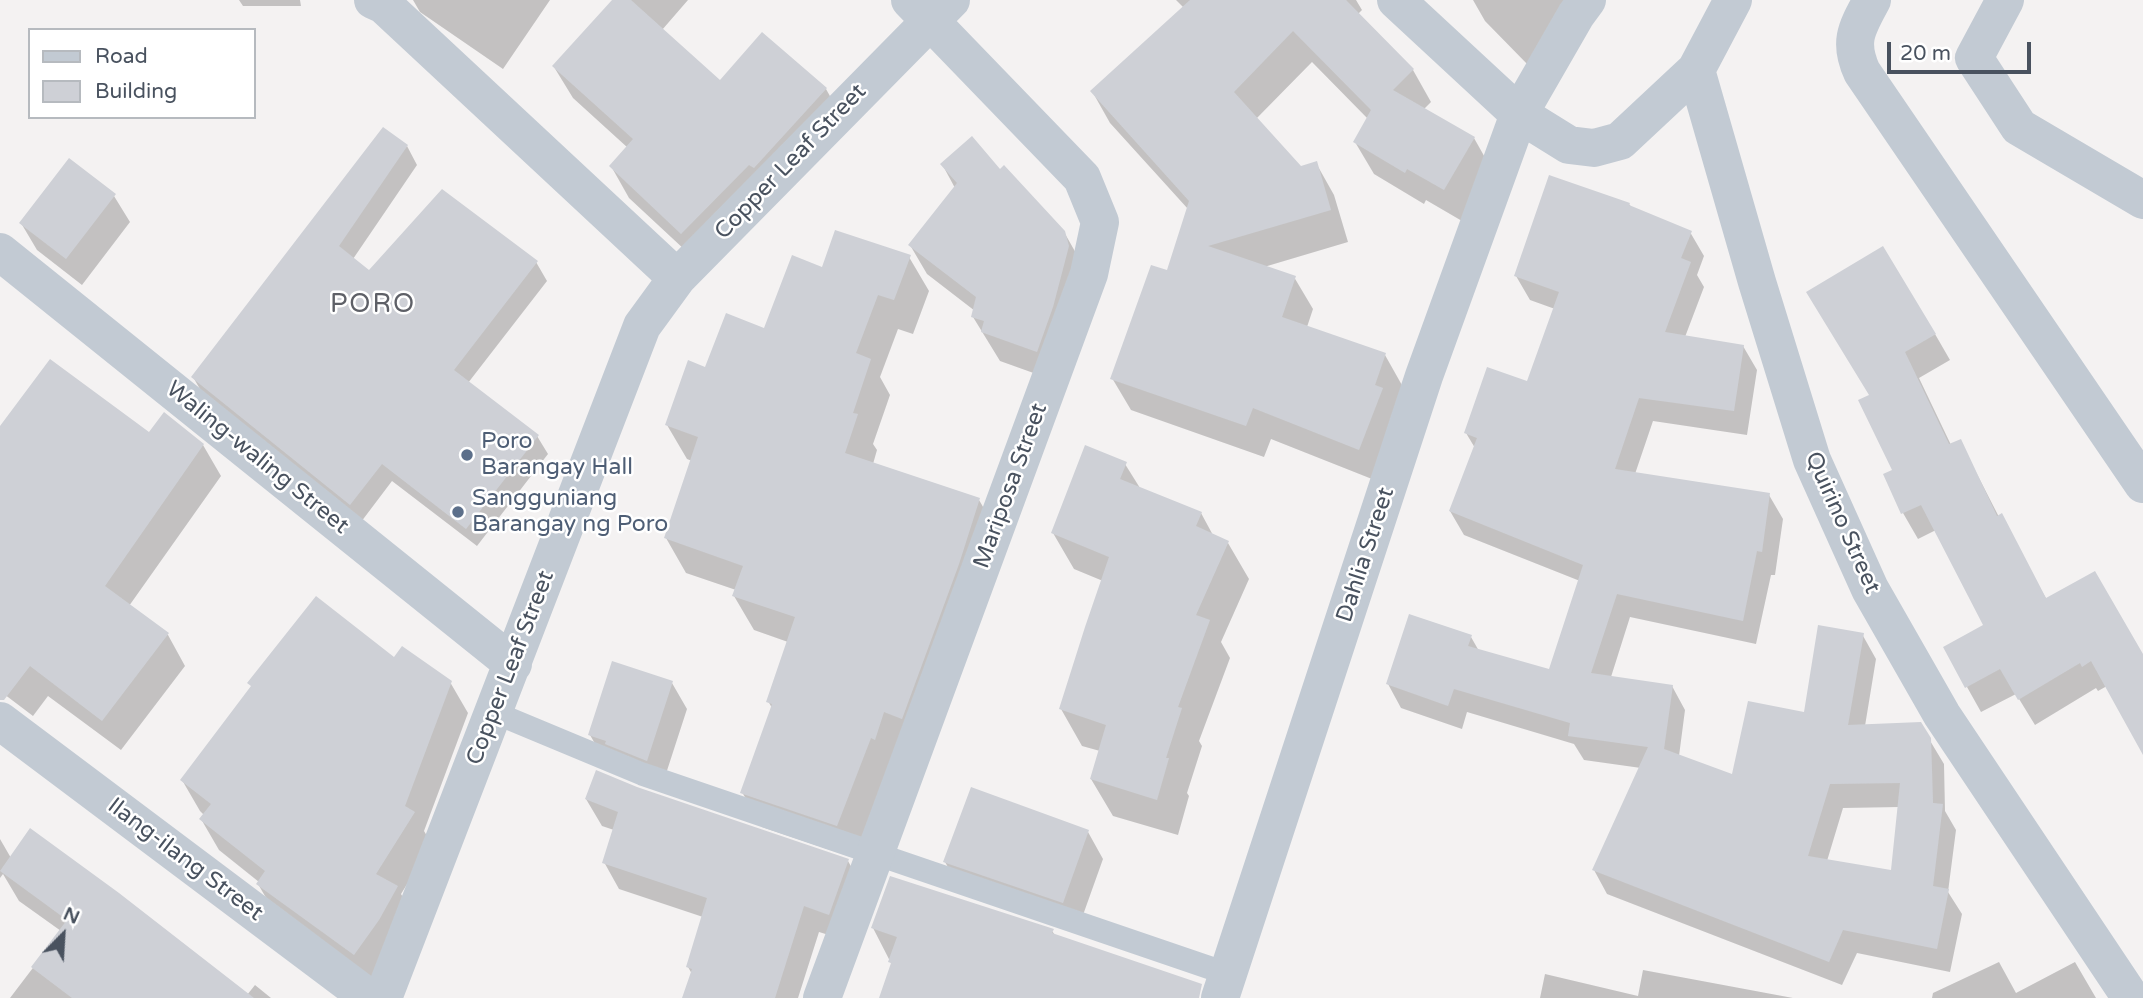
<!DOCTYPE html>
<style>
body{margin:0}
#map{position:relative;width:2143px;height:998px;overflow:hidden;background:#f4f2f2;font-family:"Varela Round",sans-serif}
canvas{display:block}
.legend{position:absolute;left:28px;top:28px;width:228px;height:91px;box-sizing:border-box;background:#fff;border:2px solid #b6babf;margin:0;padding:9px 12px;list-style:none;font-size:21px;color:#49525f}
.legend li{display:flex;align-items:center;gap:14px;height:35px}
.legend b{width:35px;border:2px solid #b6babf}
.north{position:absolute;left:28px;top:900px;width:70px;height:70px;-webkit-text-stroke:5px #fff;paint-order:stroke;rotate:24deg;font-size:19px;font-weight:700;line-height:28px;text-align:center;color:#49525f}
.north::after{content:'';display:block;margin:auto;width:24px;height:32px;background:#49525f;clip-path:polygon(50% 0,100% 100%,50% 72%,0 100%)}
.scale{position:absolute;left:1887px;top:42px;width:144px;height:32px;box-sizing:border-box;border:4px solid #49525f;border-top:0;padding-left:9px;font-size:21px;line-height:24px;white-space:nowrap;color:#49525f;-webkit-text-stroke:5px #fff;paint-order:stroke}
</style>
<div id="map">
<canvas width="2143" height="998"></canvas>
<ul class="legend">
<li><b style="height:9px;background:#c2cad3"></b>Road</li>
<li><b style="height:19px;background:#ced0d6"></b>Building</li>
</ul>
<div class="north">N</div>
<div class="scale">20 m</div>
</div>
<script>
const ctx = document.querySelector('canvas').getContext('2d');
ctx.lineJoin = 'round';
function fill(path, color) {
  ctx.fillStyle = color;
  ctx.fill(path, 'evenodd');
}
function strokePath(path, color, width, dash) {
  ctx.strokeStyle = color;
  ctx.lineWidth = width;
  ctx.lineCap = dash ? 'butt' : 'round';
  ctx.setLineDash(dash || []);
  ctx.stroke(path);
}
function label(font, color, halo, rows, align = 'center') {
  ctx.font = font + ' "Varela Round",sans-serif';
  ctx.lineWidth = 5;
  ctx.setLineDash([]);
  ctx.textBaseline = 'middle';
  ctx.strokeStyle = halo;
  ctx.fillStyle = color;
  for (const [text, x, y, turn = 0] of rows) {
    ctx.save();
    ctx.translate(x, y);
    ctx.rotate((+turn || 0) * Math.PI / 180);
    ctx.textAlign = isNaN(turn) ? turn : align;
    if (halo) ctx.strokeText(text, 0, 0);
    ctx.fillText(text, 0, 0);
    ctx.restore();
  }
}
fill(new Path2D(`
 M239,0H300L301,6H243Z
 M413,0H550L503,69L420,12Z
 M614,0H688L662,30L720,82L826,89L844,121L700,264L629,198L611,166L628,148L573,98L554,67Z
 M1176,0H1356L1362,10L1358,14L1413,70L1431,102L1424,109L1474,138L1492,170L1462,221L1426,200L1424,204L1374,174L1355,142L1368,119L1312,62L1256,119L1301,168L1316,163L1334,195L1348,242L1264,267L1294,277L1313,309L1307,327L1385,355L1403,387L1377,481L1271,439L1264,457L1131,410L1112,378L1168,272L1188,209L1110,123L1092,91L1184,8Z
 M1473,0H1600L1530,67L1485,21Z
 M407,146L417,165L353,259L370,272L536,262L547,281L468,383L537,436L548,454L477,546L392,481L361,522L204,396L193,377Z
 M942,164L1000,171L1064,232L1081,262L1053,380L1000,361L973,317L975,311L927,274L910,245L955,188Z
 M114,196L130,222L82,285L37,250L21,223Z
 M1629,204L1632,208L1690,232L1704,256L1697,275L1704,287L1685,337L1743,346L1757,370L1747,435L1653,421L1635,474L1769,495L1783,519L1775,575H1771L1756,644L1630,617L1611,677L1672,686L1685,710L1679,756L1734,777L1805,714L1862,634L1876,659L1865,726L1929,739L1944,764L1945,811L1956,830L1948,892L1962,914L1950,972L1857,953L1842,985L1607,894L1594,870L1641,768L1584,760L1574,744L1467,712L1462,729L1401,708L1388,684L1471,637L1479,651L1550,671L1580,581L1464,535L1450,511L1475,448L1466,433L1528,383L1555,309L1530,300L1516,276ZM1900,807L1893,872L1827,861L1843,808Z
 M909,257L929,291L913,334L898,329L880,377L890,395L873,444L877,450L873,464L979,500L999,534L857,859L762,827L742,792L772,708L768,701L788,642L754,630L734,596L736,590L686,573L666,538L692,461L687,459L667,425L706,369L765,330L823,269Z
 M1823,318L1935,334L1950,360L1919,378L1951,445L1960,441L1999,517L2047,600L2143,657V742L2107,686L2098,691L2096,688L2035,725L2016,694L1981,712L1967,687L1986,626L1936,530L1918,539L1903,513L1885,475L1894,471L1871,396Z
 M0,429L149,435L203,445L221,476L129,606L168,635L185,666L121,750L48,696L33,716L0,691Z
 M1125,464L1140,488L1201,513L1214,537L1228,543L1249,579L1221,642L1230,658L1199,741L1202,746L1187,793L1189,796L1178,835L1113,816L1091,779L1100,751L1082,746L1061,709L1103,581L1074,569L1053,533Z
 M394,659L450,682L468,713L424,831L432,844L401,894L415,918L372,984L276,915L258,884L259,882L219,850L201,819L204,815L200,811L182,780Z
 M672,683L687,709L662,786L605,761L590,735Z
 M637,789L848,861L863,888L845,940L819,932L798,998H683L692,974L688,967L703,917L619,889L604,862L614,830L602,826L586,799Z
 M1088,832L1103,859L1078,929L961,889L945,862Z
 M0,839L11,858L247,995L255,985L271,998H10L61,931L19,901L3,874L0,878Z
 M873,928L1052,931L1055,935L1196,998H881L892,965Z
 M1999,962L2016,993L2075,962L2096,998H1932L1933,993Z
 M1643,970L1793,998H1540L1545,974L1638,996Z`), '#0003');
fill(new Path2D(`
 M612,0H631L720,80L762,32L827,88L754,168L749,165L681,234L609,166L633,139L552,66Z
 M1190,0H1346L1414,69L1393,90L1475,137L1444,190L1407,169L1405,173L1353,142L1371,110L1293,31L1234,92L1301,166L1317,161L1331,210L1208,246L1296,276L1282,317L1386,353L1375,385L1383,388L1359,450L1253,408L1246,426L1110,379L1151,265L1167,270L1189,201L1090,91Z
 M383,127L408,145L339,246L369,270L442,189L538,261L454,370L539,435L466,529L382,464L350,505L191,377Z
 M972,136L1000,169L1004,165L1065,231L1069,246L1053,307L1037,352L981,332L984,321L971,317L976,297L908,245L957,183L940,164Z
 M69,158L116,194L66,259L19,223Z
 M1549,175L1630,203L1629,205L1692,231L1681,258L1691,262L1665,332L1744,345L1734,411L1639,398L1615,469L1770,493L1762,552L1757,551L1743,621L1617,594L1591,673L1673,685L1664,749L1732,774L1748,701L1804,712L1818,625L1864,633L1848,725L1921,722L1931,738L1933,803L1943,804L1933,886L1949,889L1937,949L1843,930L1829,962L1592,870L1648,747L1568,736L1570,723L1454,689L1448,706L1386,684L1409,614L1472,635L1468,646L1549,669L1583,565L1449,511L1477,438L1464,433L1487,367L1527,381L1559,292L1514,276ZM1900,783L1891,870L1808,856L1830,784Z
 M835,230L911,255L894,300L878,295L856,353L871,359L853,413L858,414L845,453L980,498L959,564L902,719L884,712L875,740L871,738L837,826L740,793L772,704L766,702L795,617L732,596L743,566L664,538L698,437L665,425L688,360L705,367L726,313L764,328L792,255L822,267Z
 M1883,246L1936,334L1905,352L1949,444L1961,439L1997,516L2002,513L2046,598L2095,571L2143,654V755L2091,661L2082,667L2080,663L2018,700L2000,669L1965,688L1943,647L1983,625L1921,505L1901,514L1883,474L1892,470L1858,400L1869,395L1806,292Z
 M50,359L149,432L164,412L204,444L105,586L169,633L102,721L30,666L4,700H0V426Z
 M1085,445L1127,462L1120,479L1202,512L1196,526L1229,541L1196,615L1210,620L1178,707L1182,708L1166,758H1169L1157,800L1090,779L1106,725L1059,709L1085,627L1109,557L1051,533Z
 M316,596L394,657L402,646L452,681L405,806L415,812L376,874L398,886L379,920L354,955L256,884L265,871L199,819L211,804L180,780L251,686L247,683Z
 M612,661L673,681L647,761L605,744L606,741L588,735Z
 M596,770L637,787L849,859L829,915L804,906L775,998H682L692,969L686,967L707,898L602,863L618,812L585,799Z
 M971,787L1089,830L1063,903L943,862Z
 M30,828L119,893L254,998H72L31,967L67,920L0,871Z
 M890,876L1054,929L1052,933L1202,984L1199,998H879L891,963L888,962L897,937L871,928Z`), '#ced0d6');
strokePath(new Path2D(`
 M493,712L642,774L1228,974`), '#c2cad3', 23);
strokePath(new Path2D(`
 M373,0L384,5L677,278
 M1396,0L1519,114L1569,145L1594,148L1620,141L1696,70L1733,0
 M1872,0C1857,28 1848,41 1862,72L2143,484
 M2005,0L1974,58L2019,127L2143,200
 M1696,70L1757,282L1812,460L1870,589L1942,715L2131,998
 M0,252L513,664
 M0,721L369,998
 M383,998L642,326L677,278L951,0
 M822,998L1089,274L1100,222L1082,178L910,0
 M1220,998L1424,376L1519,114L1576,15L1587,0`), '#c2cad3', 38);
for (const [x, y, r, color] of [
 [467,455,7,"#5c6f8a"],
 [458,512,7,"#5c6f8a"]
]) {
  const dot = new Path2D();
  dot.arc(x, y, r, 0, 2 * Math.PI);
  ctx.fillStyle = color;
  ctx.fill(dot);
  strokePath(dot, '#fff', 2.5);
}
label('23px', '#49525f', '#fff', [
 ["Copper Leaf Street",791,162,-46],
 ["Waling-waling Street",257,458,39],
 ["Mariposa Street",1011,486,-70],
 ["Quirino Street",1842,523,66],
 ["Dahlia Street",1366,555,-72],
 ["Copper Leaf Street",511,668,-69],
 ["Ilang-ilang Street",185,860,37]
]);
label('23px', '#4e5e75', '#fff', [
 ["Poro",481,442],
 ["Barangay Hall",481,468],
 ["Sangguniang",472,499],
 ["Barangay ng Poro",472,525]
], 'left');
ctx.letterSpacing = '2px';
label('26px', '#5e6067', '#fff', [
 ["PORO",373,305]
]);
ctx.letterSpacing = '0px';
</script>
